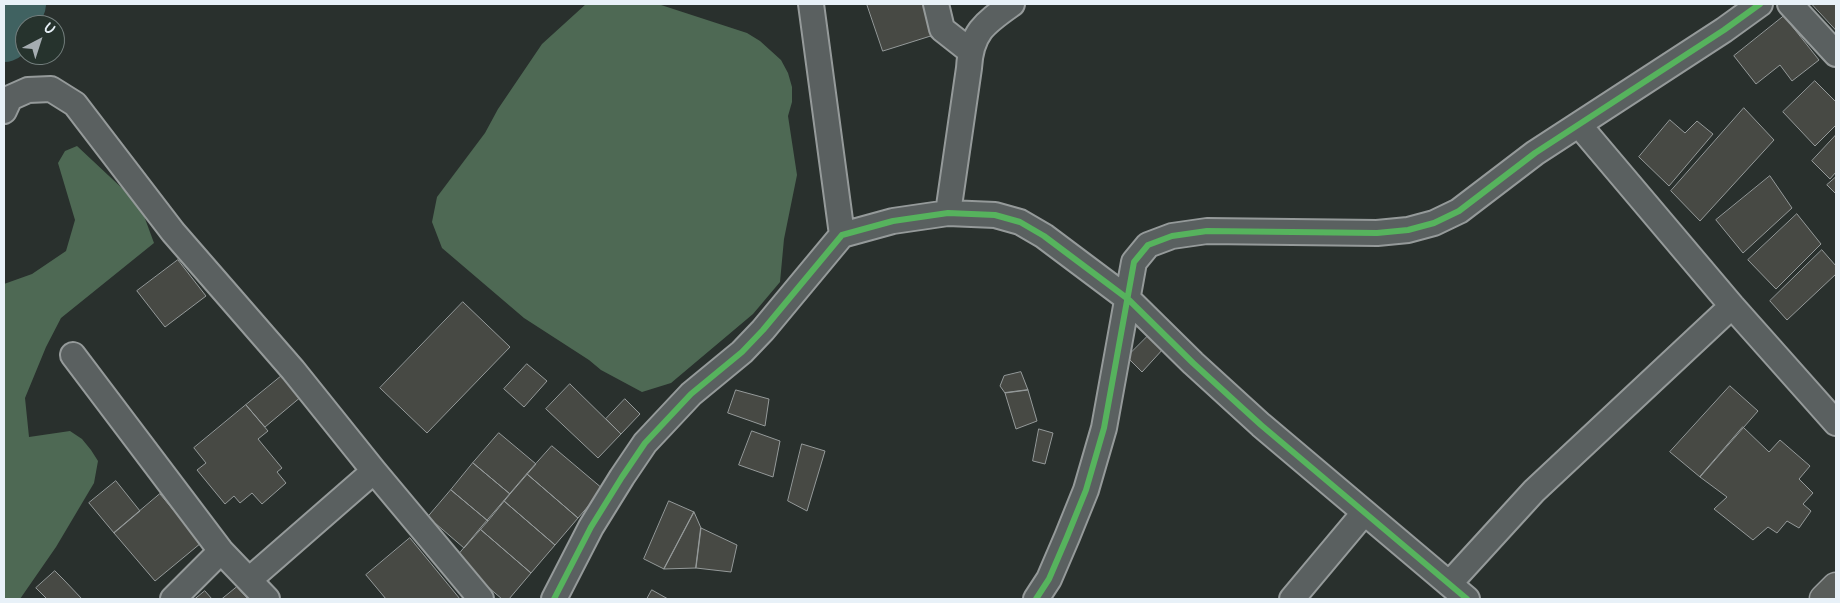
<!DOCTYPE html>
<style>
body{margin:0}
#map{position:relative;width:1840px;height:603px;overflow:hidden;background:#29302d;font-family:Pangolin,sans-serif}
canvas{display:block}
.frame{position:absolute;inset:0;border:5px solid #e8f1f8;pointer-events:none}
.north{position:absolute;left:15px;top:15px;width:50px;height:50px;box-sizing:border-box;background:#26332d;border:1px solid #747f7e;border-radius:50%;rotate:40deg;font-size:14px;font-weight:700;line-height:20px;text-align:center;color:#e8f1f8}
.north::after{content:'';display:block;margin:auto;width:18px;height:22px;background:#a5adb1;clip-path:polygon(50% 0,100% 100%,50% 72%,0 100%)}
</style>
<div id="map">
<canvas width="1840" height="603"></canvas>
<div class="frame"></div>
<div class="north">U</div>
</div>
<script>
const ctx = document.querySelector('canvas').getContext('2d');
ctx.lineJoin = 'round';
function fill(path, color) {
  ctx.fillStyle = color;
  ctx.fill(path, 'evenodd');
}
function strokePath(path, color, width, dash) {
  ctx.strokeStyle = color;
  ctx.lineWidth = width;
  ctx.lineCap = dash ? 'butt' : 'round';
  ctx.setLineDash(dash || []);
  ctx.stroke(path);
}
fill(new Path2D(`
 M586,4H658L747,33L760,41L781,60L788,73L792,87V102L788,116L797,175L784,239L780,282L753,314L671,383L642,392L601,370L589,360L524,318L442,248L432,222L437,197L485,133L498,109L542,44Z
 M77,146L140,205L154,243L61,318L46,347L25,398L29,437L70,431L82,439L91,450L98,461L94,483L56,547L20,599H4V284L32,274L66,251L75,220L58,163L65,151Z`), '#4e6954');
strokePath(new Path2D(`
 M4,35L19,4`), '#406261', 54);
const building = new Path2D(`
 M867,4H927L937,34L883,51Z
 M1812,4H1836V30Z
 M1784,16L1819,60L1792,81L1780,65L1756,84L1734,56Z
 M1815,81L1836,102V125L1815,146L1783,112Z
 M1744,108L1774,140L1700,221L1671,191Z
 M1670,120L1685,133L1697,121L1713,134L1669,186L1639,157Z
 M1836,135V172L1830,179L1812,161Z
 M1770,176L1792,208L1743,253L1716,220Z
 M1836,177V194L1827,185Z
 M1797,214L1821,244L1776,289L1748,260Z
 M1822,250L1836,266V274L1787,320L1770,301Z
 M178,260L206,296L165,327L137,291Z
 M463,302L510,347L427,433L380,388Z
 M1150,334L1164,348L1142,372L1127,357Z
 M527,364L547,381L524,407L504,389Z
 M1021,372L1028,390L1005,393L1000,386L1004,376Z
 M284,374L302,396L265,427L246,405Z
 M570,384L621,434L598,458L546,409Z
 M1730,386L1758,411L1700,477L1670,452Z
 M736,390L769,399L765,426L728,413Z
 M1028,390L1037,421L1016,429L1005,393Z
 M625,399L640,414L621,434L606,419Z
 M246,405L268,431L258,439L282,468L277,472L286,483L262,504L252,493L240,503L234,496L225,504L197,470L206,463L194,448Z
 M1743,427L1769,452L1780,440L1810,466L1799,479L1813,493L1803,504L1811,511L1799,528L1787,521L1777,533L1768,527L1753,540L1714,509L1727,497L1700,477Z
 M1039,429L1053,433L1045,464L1033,461Z
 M752,431L780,441L773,477L739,465Z
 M499,433L536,464L510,494L473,463Z
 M802,444L825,451L807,511L788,501Z
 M552,446L603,489L578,518L527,474Z
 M473,463L510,494L488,521L451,490Z
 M527,474L578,518L555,545L504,501Z
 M116,481L140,511L114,533L89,503Z
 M451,490L488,521L464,548L428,517Z
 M160,494L201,543L155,581L114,533Z
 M504,501L555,545L531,573L480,529Z
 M669,501L694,512L664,569L644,559Z
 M694,512L701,528L696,568L664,569Z
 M701,528L737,545L731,572L696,568Z
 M480,529L531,573L509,599H502L455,559Z
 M410,538L460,599H386L366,575Z
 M55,571L64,580L82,599H44L46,598L36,588Z
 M237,587L248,599H222Z
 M652,590L668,599H647Z
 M205,591L212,599H195Z`);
fill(building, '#474944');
strokePath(building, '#959a9a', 1);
const minor = new Path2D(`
 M811,4L842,235
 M936,4L942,29L970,51
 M1790,4L1836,54
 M4,111L10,98L28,90L51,89L75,104L173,232L293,370L374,471L481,599
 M1579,125L1732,306L1836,423
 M948,213L969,68C971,32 985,23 1012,4
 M73,355L221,551L267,599
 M249,580L374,471
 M1449,584L1534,491L1732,306
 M173,599L221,551
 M554,599L591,527L622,477L645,443L691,394L742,352L763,330L842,235L893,221L948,213L995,215L1020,222L1044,236L1128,299L1193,363L1261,425L1467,599
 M1036,599L1049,579L1067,537L1086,490L1104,428L1134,262L1148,245L1172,236L1207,231L1377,233L1408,230L1434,223L1459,211L1535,153L1724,30L1760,4
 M1292,599L1364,513`);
const primary = new Path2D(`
 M1824,599L1836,587`);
strokePath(minor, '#959a9a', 28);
strokePath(primary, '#959a9a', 31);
strokePath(minor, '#5a6060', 24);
strokePath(primary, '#595d5a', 28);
strokePath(new Path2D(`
 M554,599L591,527L622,477L645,443L691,394L742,352L763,330L842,235L893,221L948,213L995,215L1020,222L1044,236L1128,299L1193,363L1261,425L1467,599
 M1036,599L1049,579L1067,537L1086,490L1104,428L1134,262L1148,245L1172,236L1207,231L1377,233L1408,230L1434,223L1459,211L1535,153L1724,30L1760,4`), '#56b35d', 6);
</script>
